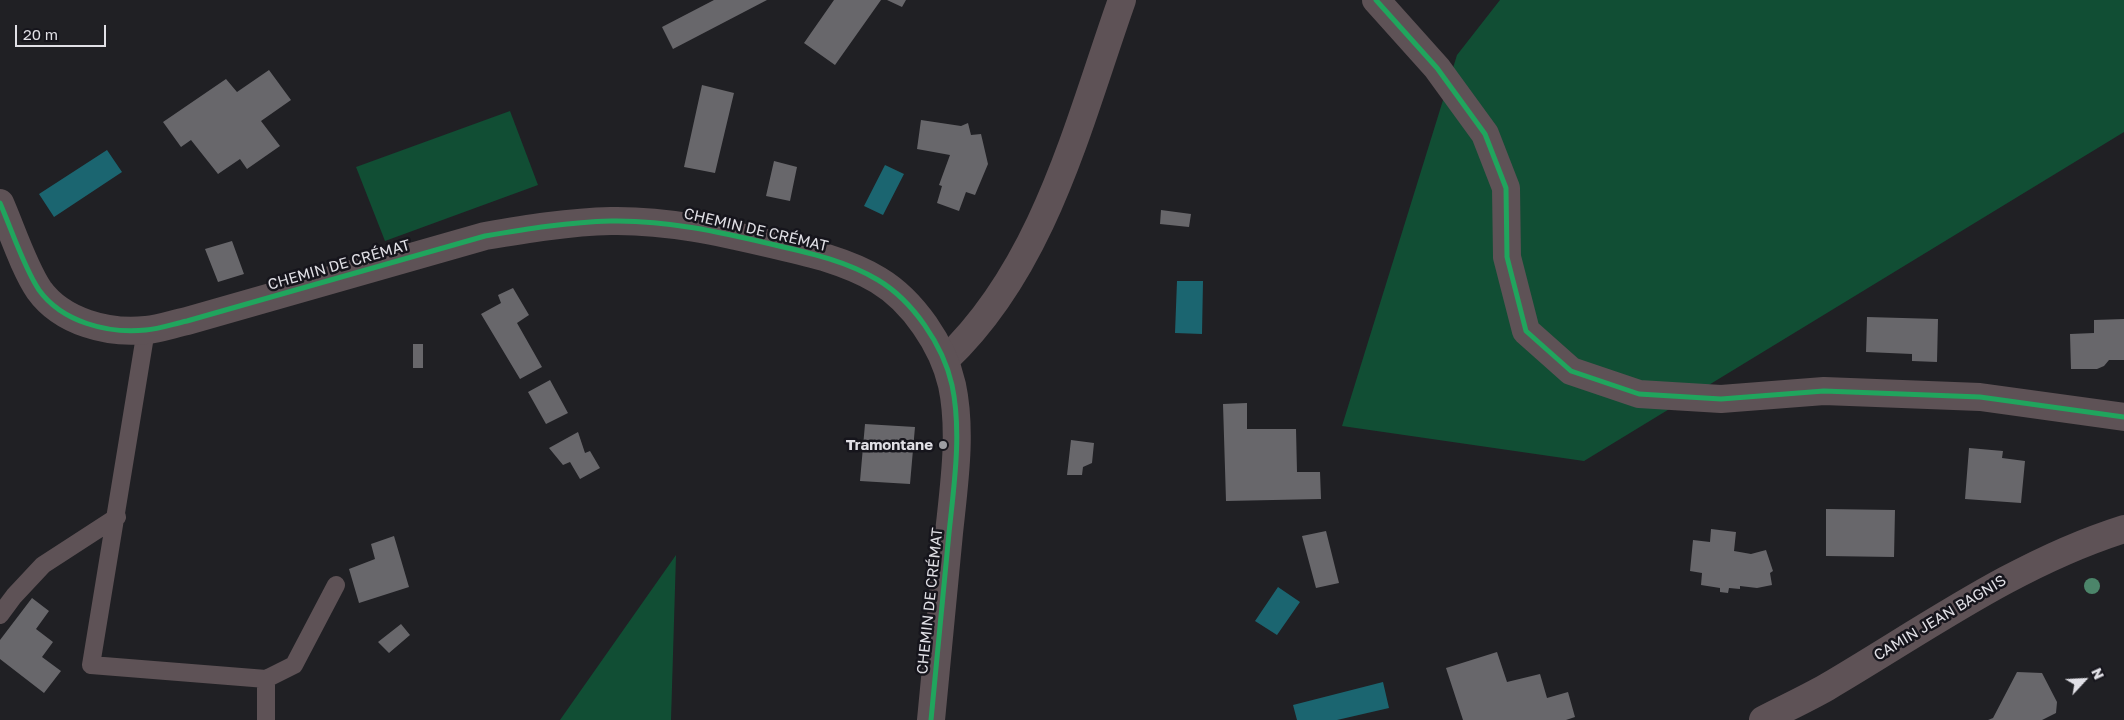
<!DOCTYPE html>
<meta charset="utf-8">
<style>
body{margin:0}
#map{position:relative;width:2124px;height:720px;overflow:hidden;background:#202024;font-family:"Golos Text",sans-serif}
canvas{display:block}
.north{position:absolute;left:2059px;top:655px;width:50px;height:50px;-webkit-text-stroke:4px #16151c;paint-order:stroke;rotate:65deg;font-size:14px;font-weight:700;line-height:20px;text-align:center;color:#e1e0e6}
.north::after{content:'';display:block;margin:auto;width:18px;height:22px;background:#e1e0e6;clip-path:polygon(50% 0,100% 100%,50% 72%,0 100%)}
.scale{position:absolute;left:15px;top:25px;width:91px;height:22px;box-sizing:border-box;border:2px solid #e1e0e6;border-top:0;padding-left:6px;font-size:15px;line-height:18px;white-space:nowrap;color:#e1e0e6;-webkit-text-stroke:4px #16151c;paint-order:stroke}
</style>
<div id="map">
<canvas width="2124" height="720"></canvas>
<div class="north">N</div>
<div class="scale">20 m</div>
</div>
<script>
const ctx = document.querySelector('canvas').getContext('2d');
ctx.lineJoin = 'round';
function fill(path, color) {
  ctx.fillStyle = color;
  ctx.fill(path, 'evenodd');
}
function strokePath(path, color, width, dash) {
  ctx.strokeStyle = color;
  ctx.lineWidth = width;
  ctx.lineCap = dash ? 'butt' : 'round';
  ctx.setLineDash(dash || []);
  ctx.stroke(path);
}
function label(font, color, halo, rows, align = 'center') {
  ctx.font = font + ' "Golos Text",sans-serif';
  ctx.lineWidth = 5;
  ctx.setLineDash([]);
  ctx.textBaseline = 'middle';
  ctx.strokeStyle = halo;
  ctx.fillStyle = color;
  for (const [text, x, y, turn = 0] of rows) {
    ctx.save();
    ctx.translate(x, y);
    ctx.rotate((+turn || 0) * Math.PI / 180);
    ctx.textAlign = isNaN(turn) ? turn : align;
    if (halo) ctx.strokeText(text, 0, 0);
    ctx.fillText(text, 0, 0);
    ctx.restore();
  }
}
fill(new Path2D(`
 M1500,0H2124V132L1584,461L1342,426L1457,55Z
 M510,111L538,185L385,241L356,167Z
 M676,555L671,720H560Z`), '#114e34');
fill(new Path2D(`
 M107,150L122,172L54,217L39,194Z
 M885,165L904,174L883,215L864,206Z
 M1177,281H1203L1202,334L1175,333Z
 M1278,587L1300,602L1277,635L1255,621Z
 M1383,682L1389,708L1337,720H1297L1293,705Z`), '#1b6570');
fill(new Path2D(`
 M714,0H767L673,49L662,27Z
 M834,0H881L835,65L804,43Z
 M887,0H906L902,7Z
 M269,70L291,100L261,121L280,146L247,169L240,159L218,174L191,140L181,147L163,122L226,79L237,92Z
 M702,85L734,93L715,173L684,167Z
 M921,120L961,126L968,123L971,135L981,134L988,164L975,195L966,192L959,211L937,203L942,186L939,185L950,155L917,149Z
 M774,161L797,167L790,201L766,196Z
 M1161,210L1191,214L1189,227L1160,224Z
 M232,241L244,274L218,282L205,249Z
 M513,288L529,315L517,323L542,367L520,379L481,314L501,303L498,295Z
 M1867,317L1938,319L1937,362L1912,361V354L1866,352Z
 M2124,319V360H2109L2104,366L2097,369H2071L2070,334L2094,333V320Z
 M413,344H423V368H413Z
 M550,380L568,413L546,424L528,392Z
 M1247,403V429H1296L1297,472H1320L1321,499L1226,501L1223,404Z
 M865,424L915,427L910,484L860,481Z
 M578,432L585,453L590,451L600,468L580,479L570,462L563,465L549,448Z
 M1071,440L1094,443L1092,463L1083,467L1082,475H1067Z
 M1969,448L2003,451L2002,458L2025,461L2021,503L1965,499Z
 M1826,509L1895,510L1894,557L1826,556Z
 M1711,529L1736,532L1734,551L1751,554L1766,550L1773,571L1770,573L1772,585L1757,588L1740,586V589L1729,588L1728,593L1720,592V588L1701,585L1702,573L1690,571L1693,540L1710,542Z
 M1326,531L1339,583L1316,588L1302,536Z
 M394,536L409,587L359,603L349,569L375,559L371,544Z
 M32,598L49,611L36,629L53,642L42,657L61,671L44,693L0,659V640Z
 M401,624L410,635L389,653L378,642Z
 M1497,652L1507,682L1540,674L1547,698L1568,692L1575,717L1566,720H1463L1446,668Z
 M2017,672L2042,673L2057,702L2056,713L2042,720H1988L1993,718Z`), '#68676b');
strokePath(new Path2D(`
 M146,330L91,665L266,679L294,665L336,585
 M0,615L14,596L43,565L117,517
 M266,720V679`), '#5e5256', 18);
strokePath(new Path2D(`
 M1376,0L1437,68L1485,134L1506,188L1507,257L1526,331L1571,371L1639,394L1721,399L1824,391L1980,397L2124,417
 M945,360C1044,267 1078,124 1122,0
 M1763,720C1784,709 1806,699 1827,687C1924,630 2016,563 2124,529`), '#5e5256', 28);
strokePath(new Path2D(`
 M0,203C11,228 24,268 39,290C62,322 108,334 146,330C159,329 173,324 187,321L485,236C526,229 569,222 611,221C667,220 720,232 775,245C810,253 846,261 878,280C913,301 943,345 952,385C962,432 954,485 949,533C943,595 937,658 931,720`), '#5e5256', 28);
strokePath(new Path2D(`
 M1376,0L1437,68L1485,134L1506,188L1507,257L1526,331L1571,371L1639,394L1721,399L1824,391L1980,397L2124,417
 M0,203C11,228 24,268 39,290C62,322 108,334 146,330C159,329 173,324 187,321L485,236C526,229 569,222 611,221C667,220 720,232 775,245C810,253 846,261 878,280C913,301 943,345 952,385C962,432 954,485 949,533C943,595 937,658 931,720`), '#20a55d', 5);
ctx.fillStyle = '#4c856a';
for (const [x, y] of [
 [2092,586]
]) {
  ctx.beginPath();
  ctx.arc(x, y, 8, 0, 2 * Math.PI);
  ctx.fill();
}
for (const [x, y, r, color] of [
 [943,445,5,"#9d9da2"]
]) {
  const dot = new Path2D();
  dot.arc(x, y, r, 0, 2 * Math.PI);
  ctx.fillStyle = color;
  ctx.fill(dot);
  strokePath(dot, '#16151c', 2);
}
label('15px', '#e1e0e6', '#16151c', [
 ["CHEMIN DE CRÉMAT",756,230,13],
 ["CHEMIN DE CRÉMAT",339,265,-16],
 ["CHEMIN DE CRÉMAT",930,601,-84],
 ["CAMIN JEAN BAGNIS",1940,618,-31]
]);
label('bold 15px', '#e1e0e6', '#16151c', [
 ["Tramontane",933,445]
], 'right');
</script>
